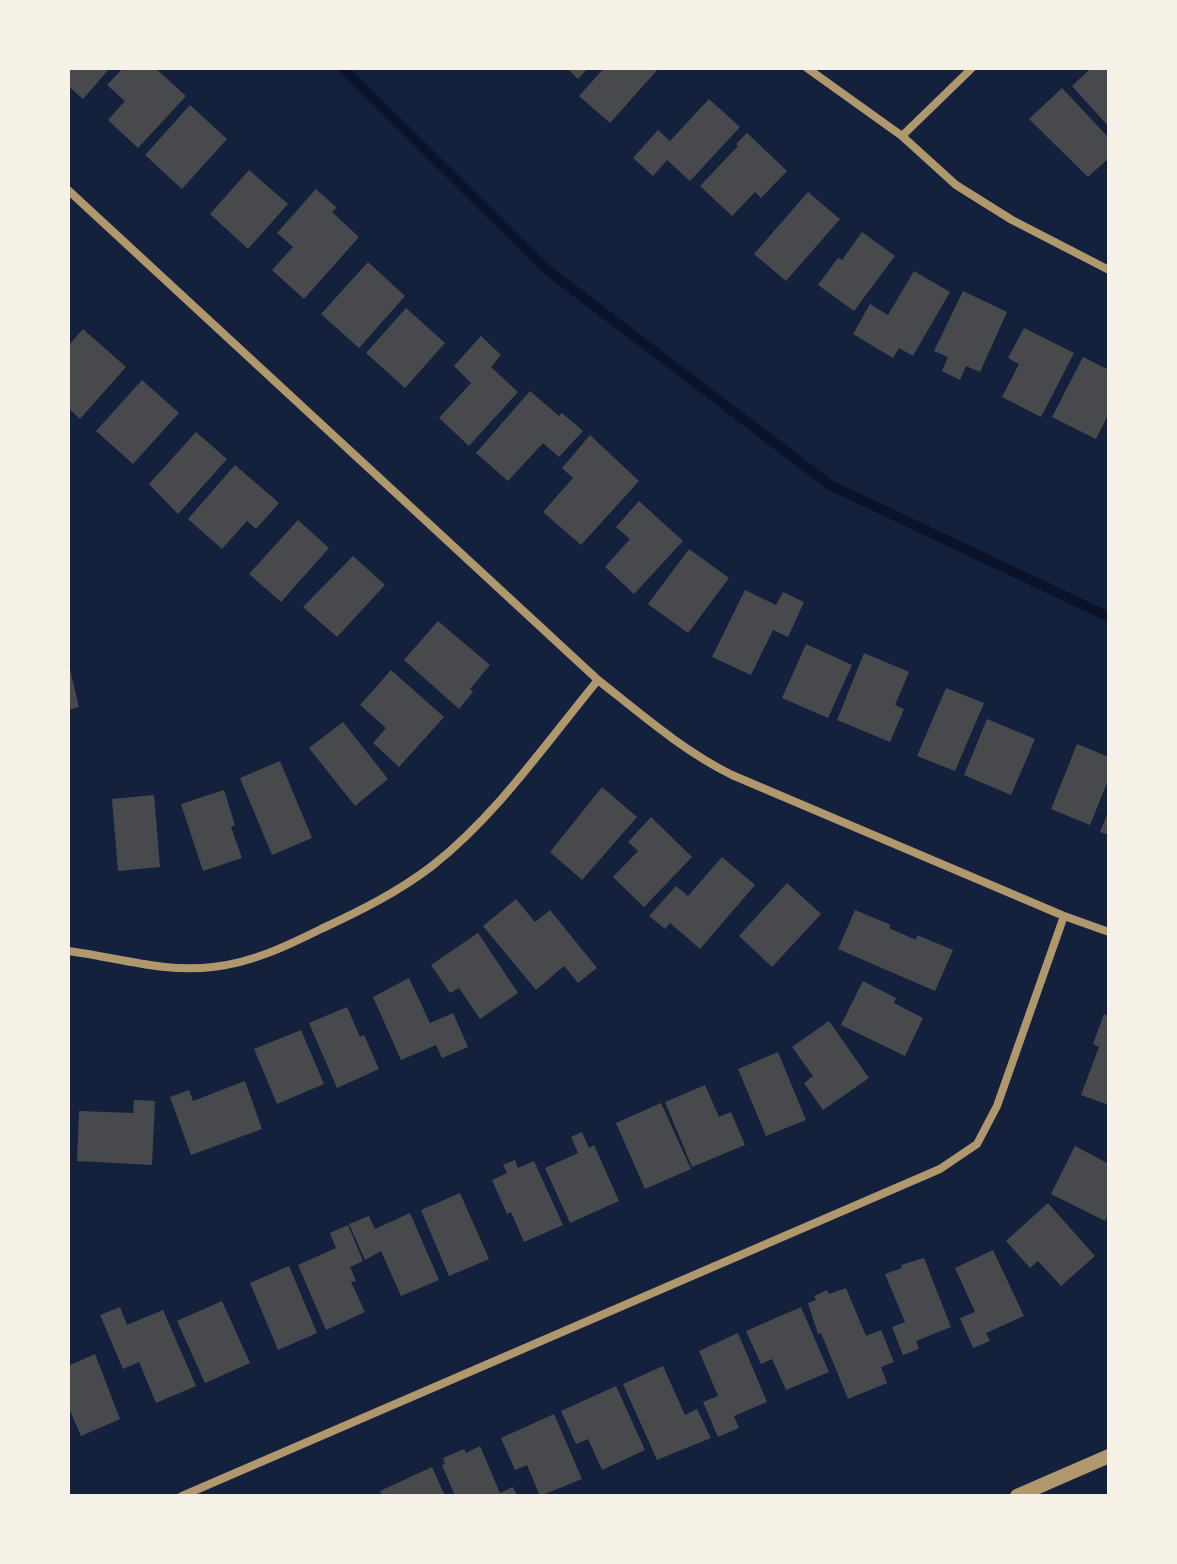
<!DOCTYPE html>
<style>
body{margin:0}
#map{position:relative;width:1177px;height:1564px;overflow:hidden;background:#14213d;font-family:Montserrat,sans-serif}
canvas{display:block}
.frame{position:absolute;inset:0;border:70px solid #f6f1e7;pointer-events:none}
</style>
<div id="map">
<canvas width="1177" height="1564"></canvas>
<div class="frame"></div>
</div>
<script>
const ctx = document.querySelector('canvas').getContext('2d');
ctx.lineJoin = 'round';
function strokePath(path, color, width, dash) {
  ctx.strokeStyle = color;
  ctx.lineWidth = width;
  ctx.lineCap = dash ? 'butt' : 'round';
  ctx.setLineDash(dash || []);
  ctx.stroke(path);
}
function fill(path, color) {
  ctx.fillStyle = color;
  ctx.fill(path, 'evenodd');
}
strokePath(new Path2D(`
 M343,68L546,269L830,485L1109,617`), '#0b132b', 10);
fill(new Path2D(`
 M68,68H110L83,99L68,86Z
 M123,68H155L186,96L138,148L108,120L125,101L107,85Z
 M567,68H588L578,79Z
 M604,68H659L610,123L579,96Z
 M1091,68H1109V127L1072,86Z
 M1062,88L1109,138V158L1088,177L1029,119Z
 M709,99L740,127L690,181L667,160L653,176L633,158L658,130L670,141Z
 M190,105L227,139L182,189L145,155Z
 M747,133L787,171L761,198L755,192L732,216L700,186L738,146L736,144Z
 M249,170L288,204L248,249L210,214Z
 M316,189L337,208L332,212L359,237L304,299L272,270L293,247L277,233Z
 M808,192L840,219L786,281L754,254Z
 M862,232L895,256L854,311L818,285L838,258L842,260Z
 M368,262L405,296L359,348L321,314Z
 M914,271L950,292L913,356L899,348L893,358L853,334L870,304L888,315Z
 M963,291L1007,312L980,372L966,366L960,380L942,371L948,357L934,351Z
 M406,308L445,343L405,388L366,353Z
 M1024,328L1074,353L1041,417L1002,397L1019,364L1008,358Z
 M83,329L126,367L80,419L68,408V346Z
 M481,336L501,355L491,367L518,392L469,446L439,418L471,383L454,366Z
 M1083,357L1109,370V413L1096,439L1052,417Z
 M142,380L179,413L133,464L96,431Z
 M530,391L559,416L562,413L583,431L559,457L543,443L508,481L476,453Z
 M196,432L227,459L178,514L149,484Z
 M590,435L639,481L581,545L543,512L573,478L562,468Z
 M235,465L279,503L256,529L247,521L222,549L188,519Z
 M639,501L683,541L634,594L605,567L630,539L616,527Z
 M298,520L329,548L281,602L249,574Z
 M689,549L729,578L688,633L648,604Z
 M353,556L385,585L337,637L303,607Z
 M745,590L776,605L783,592L804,602L788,637L773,630L751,675L712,657Z
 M438,621L490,665L470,689L473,692L459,709L404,660Z
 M806,644L852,665L828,718L782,698Z
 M864,653L909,672L895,705L904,709L890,742L837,720Z
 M68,661L79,707L68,710Z
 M391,670L444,717L399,767L373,743L386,728L360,705Z
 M946,688L984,703L955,771L917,756Z
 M987,719L1035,739L1011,795L964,775Z
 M343,722L388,779L355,806L309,748Z
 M1077,744L1109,757V778L1090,825L1051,809Z
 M280,761L312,838L272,855L240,778Z
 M602,787L637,817L582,880L550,852Z
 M224,790L235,825L231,827L242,858L203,871L181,804Z
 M154,795L160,867L118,871L112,799Z
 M1109,810V835L1100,832Z
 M651,817L692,857L644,907L613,877L638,851L628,842Z
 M722,857L755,885L700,949L670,923L665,929L649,916L676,886L688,896Z
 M787,883L821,914L772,967L739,936Z
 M516,899L535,922L550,910L597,968L578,983L564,966L536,990L483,926Z
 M855,910L891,925L889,928L916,940L917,935L953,950L935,991L838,949Z
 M478,933L518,993L480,1019L459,988L450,993L431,965Z
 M409,978L430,1023L453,1013L468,1047L442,1058L436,1045L401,1060L373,997Z
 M863,981L896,998L894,1003L923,1018L905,1056L841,1025Z
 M347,1007L360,1037L364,1035L379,1069L337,1088L309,1023Z
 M1104,1014L1109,1016V1105L1081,1095L1099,1047L1093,1044Z
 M829,1021L869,1078L823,1110L804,1083L813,1076L792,1047Z
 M301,1030L324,1084L277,1104L254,1049Z
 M778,1052L806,1120L766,1136L738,1069Z
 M245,1081L262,1129L191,1155L170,1097L189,1090L193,1101Z
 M705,1085L719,1117L731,1112L745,1145L692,1167L665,1102Z
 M134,1100L155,1101L152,1165L77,1161L79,1111L133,1113Z
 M661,1103L691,1169L645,1189L616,1123Z
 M582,1132L589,1148L594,1145L619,1201L570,1223L545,1168L578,1153L571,1137Z
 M1075,1146L1109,1164V1213L1105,1221L1051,1194Z
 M515,1160L518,1168L534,1161L563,1225L524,1242L511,1212L507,1214L492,1180L507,1173L503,1165Z
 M460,1193L489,1259L449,1276L421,1210Z
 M1048,1203L1095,1256L1061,1286L1038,1261L1030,1268L1006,1241Z
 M410,1213L439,1280L401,1296L381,1251L365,1260L349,1224L369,1216L375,1229Z
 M348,1225L363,1261L350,1267L356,1281L351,1282L365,1312L326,1330L298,1265L336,1248L330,1233Z
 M993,1250L1024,1316L986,1333L990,1341L973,1348L960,1318L975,1312L955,1268Z
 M924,1258L951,1327L916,1341L919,1349L903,1355L892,1327L905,1322L885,1274L902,1268L901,1265Z
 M289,1266L317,1333L278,1350L250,1283Z
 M846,1288L866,1336L881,1330L894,1362L881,1367L887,1383L848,1399L821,1333L818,1334L808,1303L816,1300L814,1296L827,1290L829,1294Z
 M222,1301L250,1363L205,1383L177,1321Z
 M120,1307L127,1325L163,1310L196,1386L156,1403L139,1362L123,1369L100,1315Z
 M801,1307L829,1372L786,1390L772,1359L761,1364L746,1331Z
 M738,1333L767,1402L734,1416L739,1428L718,1437L703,1402L718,1396L699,1351Z
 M95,1354L120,1419L81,1436L68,1406V1366Z
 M663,1366L685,1415L697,1409L711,1438L657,1460L623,1384Z
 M616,1386L645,1450L602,1470L588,1439L576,1444L561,1411Z
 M554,1414L582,1479L540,1496L527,1465L515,1470L501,1438Z
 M480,1446L500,1493L513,1487L517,1496H455L442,1465L445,1464L443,1458L464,1449L466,1453Z
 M432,1467L445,1496H382L380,1491Z`), '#48494c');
strokePath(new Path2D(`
 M807,68L902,136L956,185L1012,220L1109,270
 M902,136L972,68
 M68,190L598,680C641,714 682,750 732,775L1064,916L1109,932
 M68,951C116,957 163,973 213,967C251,963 287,946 321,929C360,911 398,892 432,866C497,815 546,743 598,680
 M182,1496L940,1169L977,1144L997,1106L1064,916`), '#b1986c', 8);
strokePath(new Path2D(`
 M1017,1496L1109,1456`), '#b1986c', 14);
</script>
